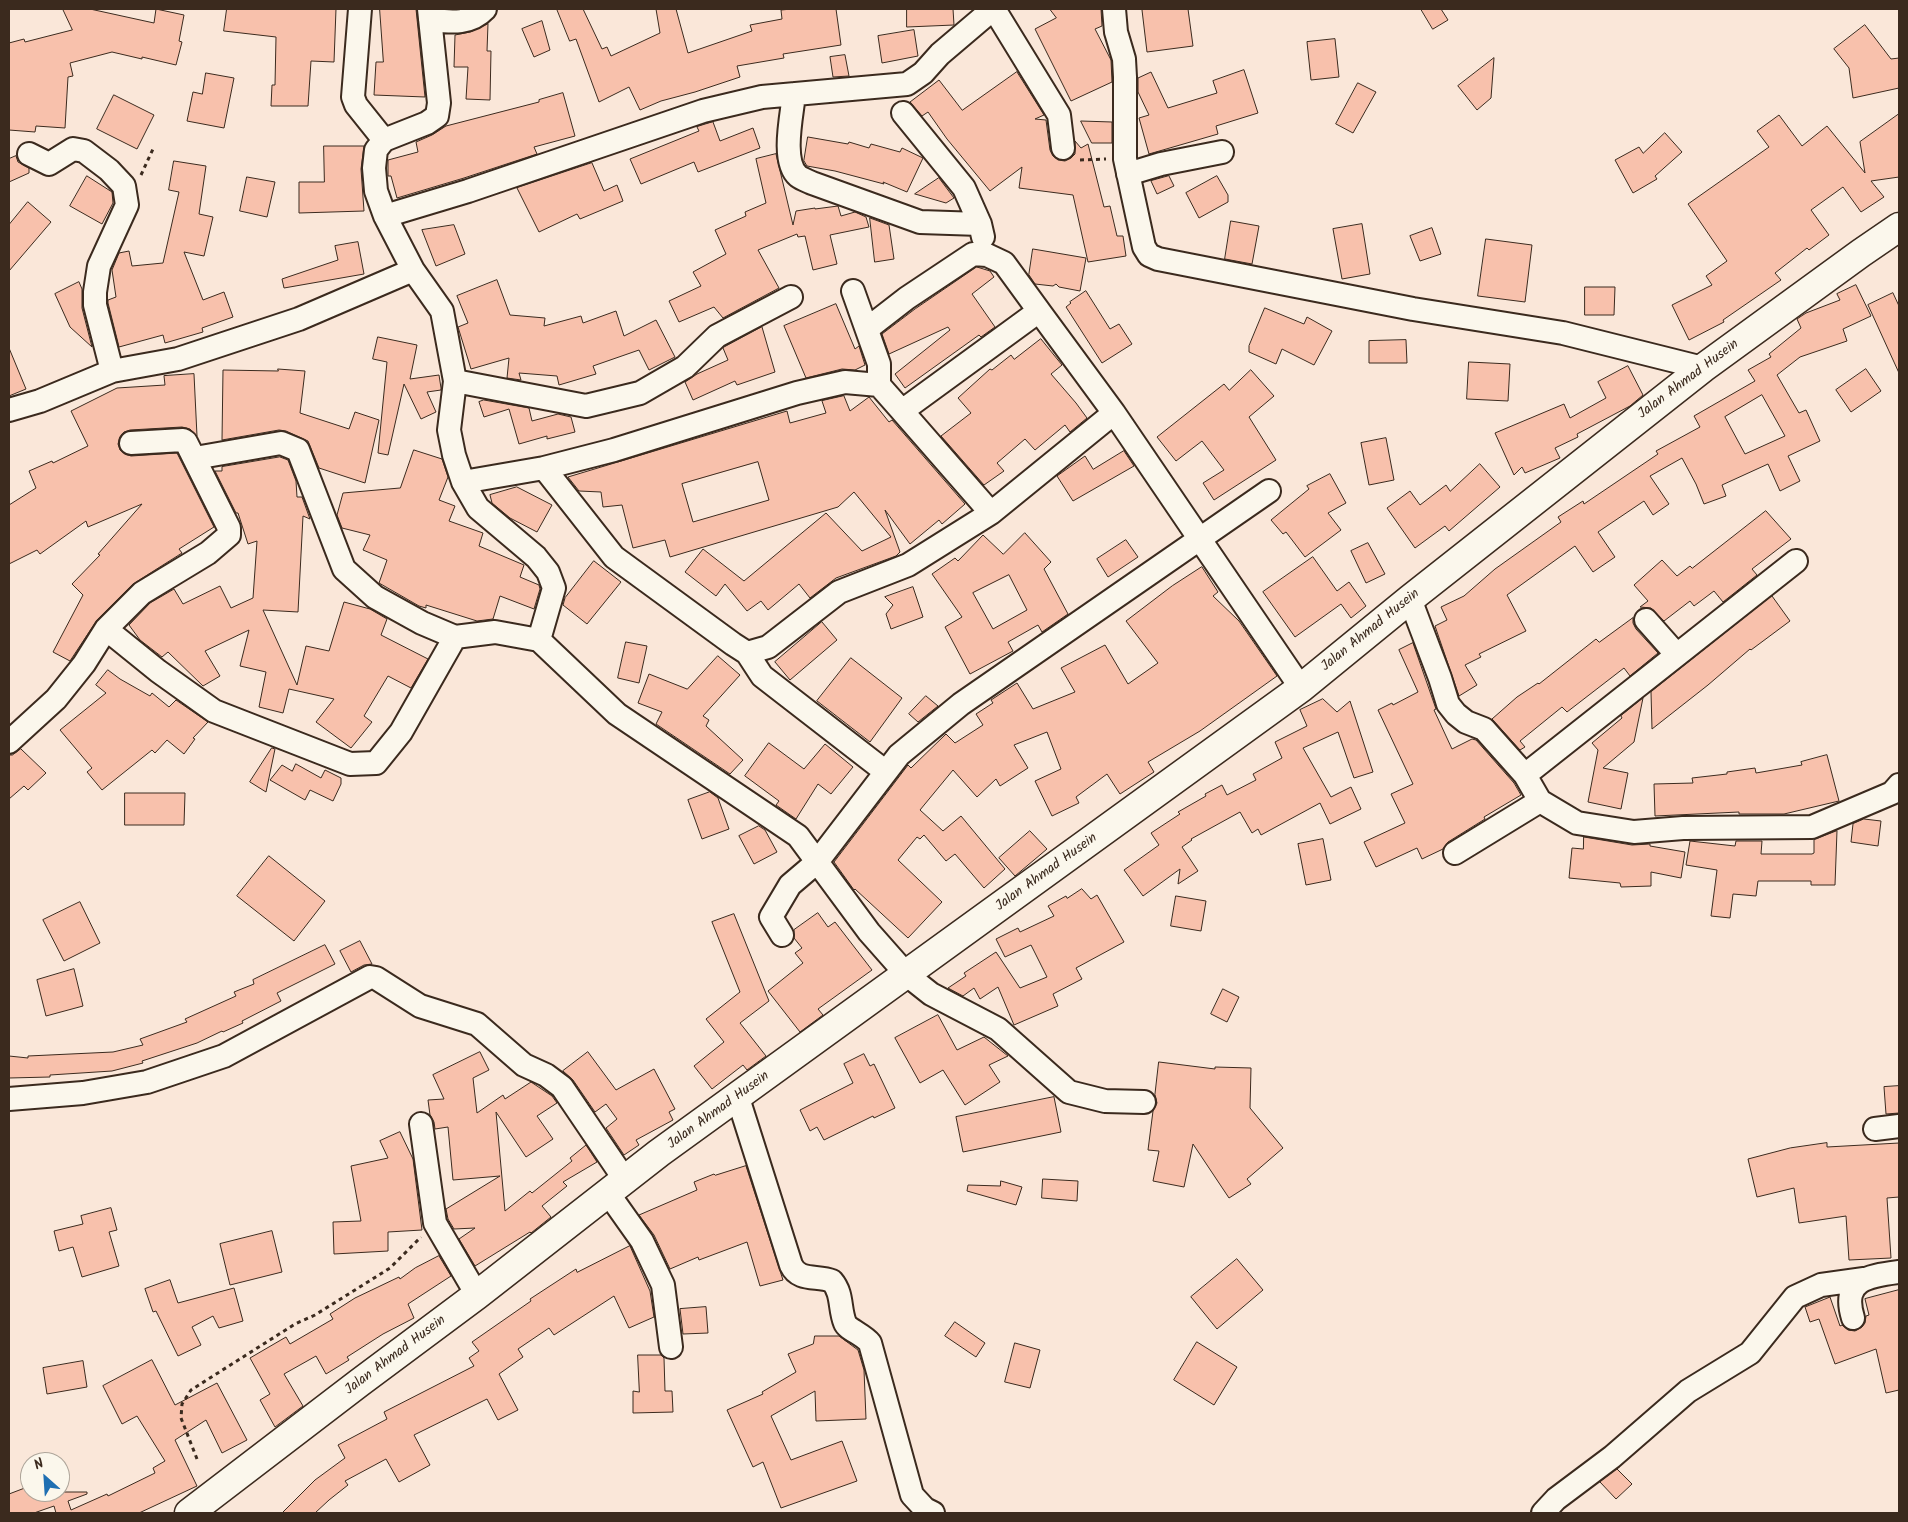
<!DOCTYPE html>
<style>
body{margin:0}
#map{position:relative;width:1908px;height:1522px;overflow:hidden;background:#fae7d9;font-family:Kalam,sans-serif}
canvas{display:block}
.frame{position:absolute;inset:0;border:10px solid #3b2a1e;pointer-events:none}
.north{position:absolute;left:20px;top:1452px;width:50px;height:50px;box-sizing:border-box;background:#fbf7ec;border:1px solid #aea59a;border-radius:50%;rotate:334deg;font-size:14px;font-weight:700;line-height:20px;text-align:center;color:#3b2a1e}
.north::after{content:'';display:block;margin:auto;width:18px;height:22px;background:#1f6fb2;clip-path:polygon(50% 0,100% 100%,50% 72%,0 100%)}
</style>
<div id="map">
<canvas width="1908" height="1522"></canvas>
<div class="frame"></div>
<div class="north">N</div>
</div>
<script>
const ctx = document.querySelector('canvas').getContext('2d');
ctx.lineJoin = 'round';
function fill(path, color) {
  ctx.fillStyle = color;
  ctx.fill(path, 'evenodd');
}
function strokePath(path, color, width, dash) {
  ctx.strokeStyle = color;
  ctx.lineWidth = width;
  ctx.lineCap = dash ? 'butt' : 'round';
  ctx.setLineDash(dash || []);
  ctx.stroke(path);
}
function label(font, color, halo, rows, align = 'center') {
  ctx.font = font + ' Kalam,sans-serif';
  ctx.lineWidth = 5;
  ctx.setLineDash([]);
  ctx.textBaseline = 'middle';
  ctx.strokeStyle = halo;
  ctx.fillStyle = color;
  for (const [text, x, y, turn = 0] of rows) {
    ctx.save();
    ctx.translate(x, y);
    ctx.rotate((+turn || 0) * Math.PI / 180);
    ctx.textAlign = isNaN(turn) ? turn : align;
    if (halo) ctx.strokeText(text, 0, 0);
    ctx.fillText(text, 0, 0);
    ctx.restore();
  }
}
const building = new Path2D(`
 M63,9H90L154,23L156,9L184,15L179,41L182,42L176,65L142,57V59L112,52L70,63L73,76L68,77L65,128L36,126L35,132L9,130V43L24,39L25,42L72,30Z
 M227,9H336L334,62L311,61L308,106H271L272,85H275L276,37L224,31Z
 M380,9H416L425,97L374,95L376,62H383Z
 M557,9H583L602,49L607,47L611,56L660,33L656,9H676L688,53L752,31L750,25L782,19L781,10L792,9H836L841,45L783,54L784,58L737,66L740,77L695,92L661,101L640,110L629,87L599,102L576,39L570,41Z
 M907,9H953L954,25L907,27Z
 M1050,9H1101L1102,26L1095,29L1111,60L1112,82L1071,101L1035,29L1056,18Z
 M1150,9H1188L1193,46L1147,52L1142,10Z
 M1421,9H1441L1448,20L1433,29Z
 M542,21L550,50L534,57L522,29Z
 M488,24L487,51H491L490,100L466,99L468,67H454L455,35L470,32Z
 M1865,25L1891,59L1899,58V88L1853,98L1849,68L1834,49Z
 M914,30L918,56L882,63L878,36Z
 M1335,39L1339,77L1311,80L1307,42Z
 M845,55L849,76L833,77L830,57Z
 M1494,58L1491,98L1477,110L1458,86Z
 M1244,70L1258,113L1216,126L1218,134L1149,154L1139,118L1149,115L1138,92V78L1151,72L1168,108L1217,93L1213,81Z
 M1017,72L1044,115L1035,119L1046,120L1050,150L1053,156L1058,160L1065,161L1071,158L1075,154V141L1081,148L1088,144L1104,207L1110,206L1117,236H1123L1126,256L1088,262L1073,195L1019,188L1022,167L990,191L947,139L928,112L922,116L910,102L939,80L962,110Z
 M206,73L234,78L224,128L187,121L193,92L202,94Z
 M1358,83L1376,92L1353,133L1336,124Z
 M563,93L575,136L534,147L537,154L464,178L397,198L391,176H388V160L418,152L416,142L432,135L446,126L539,102V100Z
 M114,95L154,115L137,149L97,129Z
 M1899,114V177L1871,181L1884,197L1861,212L1843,187L1811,210L1829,235L1809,250L1807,248L1775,273L1781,280L1723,320L1724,322L1689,340L1672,305L1712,285L1706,276L1727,261L1688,204L1769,147L1757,131L1779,115L1802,146L1827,126L1865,173L1860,142Z
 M1081,121L1112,122V143H1092Z
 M713,122L720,141L753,128L760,148L698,172L694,162L641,184L630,159L699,131L697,127Z
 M1665,133L1682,152L1655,176L1657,179L1633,193L1615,160L1639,147L1643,153Z
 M808,137L848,144L849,142L869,148L871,144L900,152L902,148L923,158L907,192L883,182L884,184L835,171L807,166L804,161Z
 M324,146H364L361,169L364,211L299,213V182H324Z
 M776,154L793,225L796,211L815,208V209L838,206L841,216L855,212L866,217L869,227L830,235L837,264L813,270L805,236L798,237L797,234L758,250L779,288L723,318L714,307L679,322L669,301L701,286L693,272L726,254L715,230L746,216L745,212L766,203L756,159Z
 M16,156L18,162L29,168V173L9,182V159Z
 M174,161L206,166L199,214L213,217L204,256L184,252L203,300L224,292L233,317L202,328L203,332L165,343L163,335L119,347L108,303V300L116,297L112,270L119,253L129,251L132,266L163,263L179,192L169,190Z
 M592,163L604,191L617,185L623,201L580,219L577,214L539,232L517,188Z
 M87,176L112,192L113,203L102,224L70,206Z
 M1169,176L1174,186L1157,194L1151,181Z
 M1217,176L1228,195V202L1199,218L1186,193Z
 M247,177L275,182L267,217L240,211Z
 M939,178L954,198L946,203L915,194Z
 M28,202L51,222L9,271V225Z
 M870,218L889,225L894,259L875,262Z
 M1231,221L1259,226L1252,264L1225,259Z
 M1362,224L1370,274L1342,279L1333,229Z
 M454,225L465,254L436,266L422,230Z
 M1432,228L1441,254L1420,261L1410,236Z
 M1486,239L1532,245L1525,302L1478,296Z
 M358,242L364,274L284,288L282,279L338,260L335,246Z
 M1033,249L1086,258L1080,291L1059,287L1056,284L1053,286L1035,284L1029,275Z
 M977,267L990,271L994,277L972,294L995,327L981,337L979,335L905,388L895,374L950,330L948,327L889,354L882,334L915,309Z
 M497,280L510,315L545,318L544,326L581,316L583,323L616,311L624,336L656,320L675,357L649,370L639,350L593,366L596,374L559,385L557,376L519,373L521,380L507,378L509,358L471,369L458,327L468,323L457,296Z
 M79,282L82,289V308L92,347L70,327L55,294Z
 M1856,285L1871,316L1843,329L1847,341L1800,357L1777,375L1799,413L1806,410L1820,441L1788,456L1800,481L1780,491L1768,464L1722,485L1726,496L1704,504L1696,484L1682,458L1650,476L1669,504L1653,515L1644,501L1598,532L1615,557L1593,572L1575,546L1507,595L1526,631L1479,654L1481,657L1465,665L1477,685L1459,696L1435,626L1447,620L1441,607L1464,596L1495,569L1561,522L1558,517L1583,501L1584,504L1658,454L1656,451L1700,427L1694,416L1755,381L1748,370L1771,357L1769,354L1801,328L1797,319L1806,313L1840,300L1837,294ZM1762,395L1785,436L1745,454L1725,417Z
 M1585,287H1615L1614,315H1585Z
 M1086,291L1110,329L1119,324L1132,344L1102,363L1066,307L1071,303L1070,302Z
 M1893,293L1899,306V373L1868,305Z
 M836,304L855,349L859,346L865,365L855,370L842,369L806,378L784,326Z
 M1265,308L1304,324L1307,317L1332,331L1314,365L1282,349L1276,364L1249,352V346Z
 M762,327L775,372L737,385L735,381L693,400L685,382L697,374L728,360L723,348Z
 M378,337L417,345L410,379L439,375L441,388V390L427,392L436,412L421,419L404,384L388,455L378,453L387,362L373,359Z
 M1041,339L1062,365L1051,374L1076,403L1087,418L1070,432L1065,425L1035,450L1025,439L997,463L1004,471L984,485L941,436L971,413L958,398L990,369L992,370L1011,355L1014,359Z
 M1406,340L1407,363H1369V341Z
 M9,348L26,389L9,396Z
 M1469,362L1510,364L1508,401L1467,399Z
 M1628,366L1643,395L1630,406L1577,434L1578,437L1555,448L1560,458L1525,473L1522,467L1514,475L1495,433L1564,404L1570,418L1606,398L1598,382Z
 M278,369L305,371L300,413L349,429L355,412L379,420L365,483L319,468L308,441L286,431L279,430L222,440L223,370L278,371Z
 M1866,369L1881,391L1851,412L1836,390Z
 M1251,370L1274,396L1249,417L1276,460L1214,500L1203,483L1224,470L1202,441L1176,461L1157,437L1224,384L1229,390Z
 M194,374L197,436L190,429L182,427L130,430L124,432L120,437L118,444L120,450L125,454L131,456L177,453L214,527L179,549L182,553L133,584L97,620L70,661L53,652L83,595L72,584L100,555L98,554L142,504L88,527L86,521L40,554L37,550L9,564V505L36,488L29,471L52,461L53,463L88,446L71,411L117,388L165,385L164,376Z
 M844,396L850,411L869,397L889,422L892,420L965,504L942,524L939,520L910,544L885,510L900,552L896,556L836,578L810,598L799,584L768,610L761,601L747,611L725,584L716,596L685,572L703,549L744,581L826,513L862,551L891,537L854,492L838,507L670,557L665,540L633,548L622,505L603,507L601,492L579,491L568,477L787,411L790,423L826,413L822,401ZM758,462L769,500L693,522L682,484Z
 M484,400L529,408L532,421L558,414L571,417L575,432L547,439V436L519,444L509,409L484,417L479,402Z
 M1386,438L1394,480L1369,485L1361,443Z
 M414,450L442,459L448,477L439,500L455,506L449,521L483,533L479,546L524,565L520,577L539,585L540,589L534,609L500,596L493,619L477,621L426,605V608L419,606L379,583L387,560L363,550L370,535L342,528L337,515L343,493L400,488Z
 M1124,451L1134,466L1073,501L1057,476L1085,456L1093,469Z
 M280,457L288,460L296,481L297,497H302L310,519L303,516L298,612L263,610L297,685L306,646L329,651L344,602L370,609L387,619L381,635L428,659L411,688L388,676L364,716L372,722L351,748L316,722L334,699L289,689L283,713L259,707L266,672L240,666L249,630L205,651L220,676L203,686L168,652L162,657L140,640L129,625L150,603L174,589L183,604L220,586L231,608L253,598L257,541L248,544L238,513H236L215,471H222V467Z
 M1480,464L1500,487L1449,531L1445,526L1415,548L1387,508L1410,491L1420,505L1446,485L1450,491Z
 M1330,474L1346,503L1328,513L1341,530L1305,557L1286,532L1283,534L1271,520L1309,489L1307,486Z
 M517,487L552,505L537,532L510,518L492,503L490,495Z
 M1766,511L1791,539L1752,569L1757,575L1723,602L1714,591L1694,606L1690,601L1664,621L1651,608L1640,607L1648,601L1634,585L1662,560L1677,576L1690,566L1692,568Z
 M1025,533L1051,562L1044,569L1068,614L1042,632L1038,625L1008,642L1013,651L970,674L945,627L962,617L932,574L955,558L958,561L983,535L1003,554ZM1009,575L1027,610L993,629L973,593Z
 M1126,540L1138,557L1108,577L1097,559Z
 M1368,543L1385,574L1366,583L1351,551Z
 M1313,557L1337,591L1349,582L1366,606L1351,618L1341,604L1295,637L1263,592Z
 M594,561L621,582L587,624L563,605L565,598Z
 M1202,567L1218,592L1213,596L1239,621L1277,676L1200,731L1148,762L1154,772L1120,794L1107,774L1076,797L1079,803L1052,816L1035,781L1061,769L1047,732L1014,745L1028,768L1000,786L996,779L977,797L953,770L920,810L943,831L961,816L1005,869L984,888L955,854L946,861L924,835L920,839L917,837L898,860L942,902L908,938L855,889L854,890L834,862L908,765L911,768L946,734L955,743L983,725L976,714L993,703L991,700L1017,683L1033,709L1075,692L1061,668L1105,645L1128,684L1158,663L1126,621L1172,586Z
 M913,587L923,617L891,629L886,614L893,605L885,597Z
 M1772,596L1790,621L1751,650L1750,649L1708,685L1652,729L1651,692Z
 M1633,618V623L1636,629L1658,653L1630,676L1624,668L1567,712L1562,707L1520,741L1525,747L1520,750L1492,719L1517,697L1538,683L1539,684L1596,639L1599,642Z
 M822,622L837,640L790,680L775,662Z
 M626,642L647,646L639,683L618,678Z
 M1413,643L1436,709L1434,710L1452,749L1472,739L1476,740L1514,783L1521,795L1484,817L1485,819L1448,842L1443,849L1422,859L1417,848L1376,867L1364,842L1405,823L1391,794L1413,784L1378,710L1392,703L1393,705L1418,692L1399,650Z
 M718,656L740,675L703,716L709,720L706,726L743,760L730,774L656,724L662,712L638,703L649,674L687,689Z
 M851,658L902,698L870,742L817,701Z
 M108,670L120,679L150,696L152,693L169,707L176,700L208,722L193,738L195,739L184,754L167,740L155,753L152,750L102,790L87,772L92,768L60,730L106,693L96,685Z
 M926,696L938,706L918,722L909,714Z
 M1643,698L1634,742L1603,768L1628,773L1621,809L1588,802L1598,750L1592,743L1622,718L1621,716Z
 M1323,699L1337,712L1350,701L1373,772L1354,778L1338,732L1303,748L1331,797L1351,787L1361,809L1330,824L1320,803L1261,835L1258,829L1252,833L1240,812L1191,839L1192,840L1182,847L1198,871L1178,884L1180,869L1143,896L1124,870L1159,845L1151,833L1180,814L1178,812L1206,796L1205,794L1222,785L1227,795L1256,780L1253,774L1282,758L1275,742L1307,726L1300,710Z
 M769,743L804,769L825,744L853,767L831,794L818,784L796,819L776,805L779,801L745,776Z
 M272,748L275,749L266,792L250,782Z
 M21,749L46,773L28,790L24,786L9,799V755H12Z
 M1827,755L1839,801L1784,814H1739V812L1655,816L1654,784L1693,783L1692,778L1727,774V772L1755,768L1756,773L1802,765L1801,762Z
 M296,764L321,778L325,770L341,778V784L333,801L310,790L305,800L270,780L282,765L292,771Z
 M710,792L718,798L729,829L702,839L688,800Z
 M125,793H185L184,825H125Z
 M1864,819L1881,821L1878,846L1851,842L1853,824Z
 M759,826L765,830L777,852L754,864L739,836Z
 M1030,831L1047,849L1015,876L999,858Z
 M1837,831L1835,885H1811V881H1758L1756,896L1733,894L1730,918L1711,916L1717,870L1686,865L1690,841L1735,846L1736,841H1762L1761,854H1812L1814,853V840Z
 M1584,837L1632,845L1650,844V846L1685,852L1681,878L1651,872V886L1621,887L1620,883L1569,878L1572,848L1583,849Z
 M1323,839L1331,880L1306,885L1298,844Z
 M269,856L325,901L294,941L237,896Z
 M1082,889L1091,899L1097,895L1124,942L1076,968L1082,979L1053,994L1058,1006L1014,1025L998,987L980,999L974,988L963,996L948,988L966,976L964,973L996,952L1020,988L1047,977L1031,945L1005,957L996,939L1018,928L1020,932L1054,916L1048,906L1066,896L1067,898Z
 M1176,896L1206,901L1201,931L1171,926Z
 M80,902L100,943L64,961L43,920Z
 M818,913L828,927L835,922L872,970L818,1009L823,1015L800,1032L768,991L803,963L795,953L802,948L794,938V930Z
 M734,914L769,1001L740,1023L766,1056L747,1070L743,1065L712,1089L694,1066L724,1042L706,1019L740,992L712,922Z
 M360,941L372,964L364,965L351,972L340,951Z
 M325,945L335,964L277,993L281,1001L242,1021L243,1023L223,1032L222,1031L197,1043L142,1061L143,1063L112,1071L50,1075V1077L9,1078V1056L28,1058V1056L113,1052L143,1045L140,1039L187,1022L185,1019L236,996L234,992L254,984L253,980Z
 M74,969L83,1006L46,1016L37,980Z
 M1223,989L1239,997L1227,1022L1211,1014Z
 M938,1015L957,1050L984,1037L1008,1056L989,1065L1000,1082L965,1105L943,1070L920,1083L895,1038Z
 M480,1052L489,1070L473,1078L477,1113L503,1095L505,1099L531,1082L552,1096L557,1103L537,1116L553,1139L526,1157L496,1112L505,1211L530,1191L532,1193L572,1161L570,1158L586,1145L597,1162L563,1182L567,1186L542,1206L551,1217L531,1233L530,1232L475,1266L459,1239L475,1228L454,1229L448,1219L446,1209L500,1176L453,1180L448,1127L435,1129L434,1122L430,1115L428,1100L444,1099L433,1075Z
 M588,1052L616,1090L654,1069L675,1109L669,1112L673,1120L636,1140L639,1145L624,1155L606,1128L617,1119L606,1104L595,1112L573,1080L563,1071Z
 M864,1054L870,1066L874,1064L895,1108L874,1118L873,1116L824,1140L817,1127L810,1131L800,1110L853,1083L844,1064Z
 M1159,1062L1215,1069V1067L1251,1068L1250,1108L1283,1148L1247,1179L1251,1184L1229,1198L1193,1144L1184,1187L1153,1181L1159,1151L1148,1150L1153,1111L1157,1103L1155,1095Z
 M1899,1086V1113L1886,1114L1884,1087Z
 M1054,1097L1061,1132L963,1152L956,1117Z
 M400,1132L413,1159L422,1230L388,1232V1251L334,1254L333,1222L361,1221L351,1166L388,1158L380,1141Z
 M1827,1143V1147L1899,1143V1197L1887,1198L1891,1258L1849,1260L1846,1216L1799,1223L1794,1188L1757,1197L1748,1159L1790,1148Z
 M746,1166L783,1280L760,1286L747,1242L699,1260L698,1257L670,1269L654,1235L639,1215L697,1190L694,1182L714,1174L715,1175Z
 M1043,1179L1078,1181L1077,1201L1042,1198Z
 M1001,1181L1022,1187L1016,1205L967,1191L968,1185L1000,1186Z
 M111,1208L117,1230L109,1232L119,1266L82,1277L73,1247L59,1251L54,1231L83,1224L81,1216Z
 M272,1231L282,1272L230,1285L220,1244Z
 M630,1246L650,1291L654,1317L629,1328L614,1296L554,1335L549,1328L518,1349L523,1357L499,1374L518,1410L498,1420L487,1399L414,1435L430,1465L399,1482L386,1459L345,1481L348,1485L329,1500L315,1513H282L315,1480L345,1458L338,1445L387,1419L384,1412L474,1366L469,1358L479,1351L472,1342L531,1301L530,1299L576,1269L577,1272Z
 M439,1256L451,1276L408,1304L414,1318L383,1334L347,1357L349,1360L326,1374L316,1356L284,1374L303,1406L275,1427L260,1400L270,1394L250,1358L286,1337L290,1344L333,1319L330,1314L355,1298L399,1277L400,1279L415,1268Z
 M1237,1259L1263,1290L1217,1329L1191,1297Z
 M170,1280L178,1303L234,1288L243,1321L219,1328L213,1316L192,1327L201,1345L178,1356L156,1311L153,1312L145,1289Z
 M1899,1290V1390L1886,1393L1876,1349L1835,1364L1819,1319L1810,1322L1805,1307L1830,1297L1840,1326L1842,1325L1848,1330L1855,1331L1862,1327L1865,1323L1866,1316L1869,1315L1865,1299Z
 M706,1307L708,1333L683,1334L680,1309Z
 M955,1322L985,1343L976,1357L945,1336Z
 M815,1336H839L858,1350L864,1370L866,1419L816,1421L815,1391L771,1416L791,1460L842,1441L857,1481L781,1508L763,1462L753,1467L727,1410L763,1394L762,1392L796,1372L788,1354L813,1344Z
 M1197,1342L1237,1367L1214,1405L1174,1380Z
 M1015,1343L1040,1350L1030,1388L1005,1382Z
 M638,1355H661L664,1358L665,1391H672L673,1412L633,1413V1391L639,1392Z
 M152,1360L175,1405L217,1383L247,1440L222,1453L206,1420L175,1440L197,1486L139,1513H56L54,1506L34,1513H9V1494L30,1486V1492H87V1494L68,1501L71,1510L107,1494L108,1496L155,1473L153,1468L165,1461L137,1416L122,1424L103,1386Z
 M83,1361L87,1387L47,1394L43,1368Z
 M1617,1469L1632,1484L1616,1499L1600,1482Z`);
fill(building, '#f8c1ac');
strokePath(building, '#3b2a1e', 1);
const minor = new Path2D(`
 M360,9L353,97L356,105L384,140
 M429,9L439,103L437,116L427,123L384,140L376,150L374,168L376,191L385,216L413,270L442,311L455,381L449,430L454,455L463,482L478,508L536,557L548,572L554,588L539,640
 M994,9L1059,115L1063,148
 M1114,9L1116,32L1124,59L1125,77V159L1144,247L1149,255L1158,259L1413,309L1563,333L1703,368
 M430,20C450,22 470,25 485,9
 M794,94C792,115 781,161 798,176C802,179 808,181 812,183L920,222L980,224
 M903,113L964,188L980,224L983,237
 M29,154L49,164L73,149L84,151L109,170L124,186L127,205L99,266L95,292V305L112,371
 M1128,174L1161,164L1222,152
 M385,216L468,191L703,111L762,97L907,84L923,73L940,54L993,9
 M853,291L879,364V385
 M867,329L907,298L973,254L987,255L1004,263L1039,311
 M455,381L586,406L640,393L685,367L717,336L791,297
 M9,410L40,401L112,371L178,359L299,319L413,270
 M902,411L991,513
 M195,458L281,443L298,450L344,569L375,597L422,623L455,637
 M544,468L614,450L797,393L845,382L879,385L902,411L1039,311L1114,413L1301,688
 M463,482L544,468L614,557L733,644L747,653L768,647L839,592L908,565L991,513L1114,413
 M1410,599L1440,678L1448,704L1456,714L1466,722L1484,729L1525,775L1540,801L1577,823L1634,832L1683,828L1812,827L1892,793L1899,785
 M1646,620L1677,655
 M106,629L158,671L214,711L350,764L376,763L401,732L455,637L495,632L539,640L617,714L798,836L869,932L907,975L931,994L998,1029L1069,1092L1105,1101L1144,1102
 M747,653L762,676L886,772
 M9,742L56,699L84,664L106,629L142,593L208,553L229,535V528L186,442L183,440L131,443
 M1525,775L1796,561
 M1455,853L1540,801
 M782,935L771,917L790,885L817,862L899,755L961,704L1269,491
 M738,1098L791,1265C799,1282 817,1275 832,1281C843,1294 839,1308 845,1323C847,1329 864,1335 870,1343L912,1495L925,1509L933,1513
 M9,1099L83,1093L147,1082L224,1056L370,977L376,978L420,1006L477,1024L524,1065L546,1075L562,1087L625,1180
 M421,1124L435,1223L477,1295
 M1875,1129L1899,1126
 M608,1193L642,1241L663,1285L671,1347
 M1853,1318C1841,1279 1869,1276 1899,1272
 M1543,1513L1556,1499L1612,1457L1688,1391L1750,1353L1795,1297L1821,1285L1864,1279`);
const major = new Path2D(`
 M189,1513L359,1383L477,1295L659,1153L1301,688L1410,599L1703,368L1861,253L1899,227`);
strokePath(minor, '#3b2a1e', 26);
strokePath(major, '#3b2a1e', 31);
strokePath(new Path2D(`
 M1080,160L1106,159
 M141,175L153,149
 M197,1459L181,1418L182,1404L191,1390L295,1324L315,1315L390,1268L421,1237`), '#3b2a1e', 3, [4, 4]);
strokePath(minor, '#fbf7ec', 22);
strokePath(major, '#fbf7ec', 28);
label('14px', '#3b2a1e', '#fbf7ec', [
 ["Jalan Ahmad Husein",1689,380,-37],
 ["Jalan Ahmad Husein",1371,631,-39],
 ["Jalan Ahmad Husein",1047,873,-36],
 ["Jalan Ahmad Husein",719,1111,-36],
 ["Jalan Ahmad Husein",396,1356,-37]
]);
</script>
